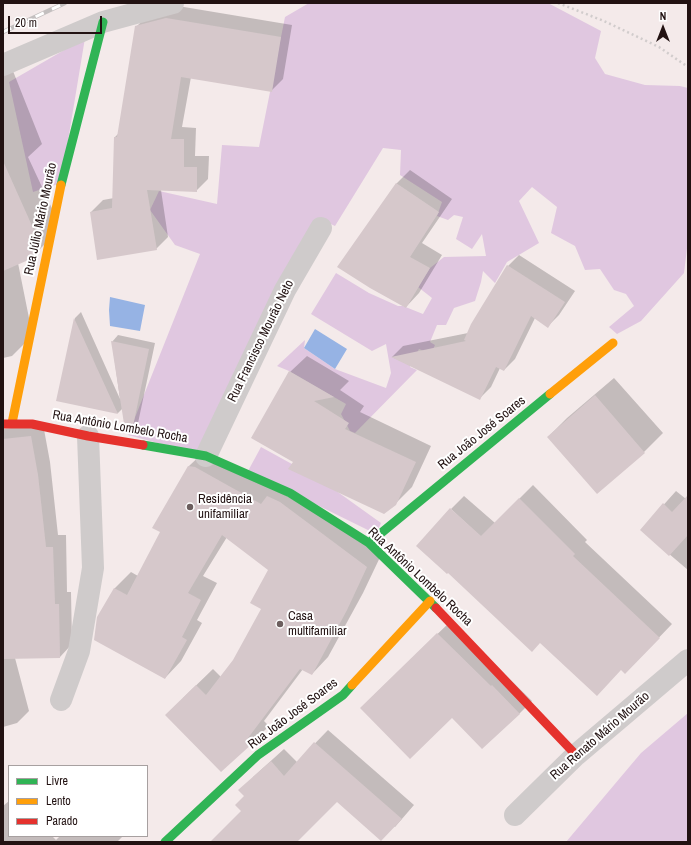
<!DOCTYPE html>
<meta charset="utf-8">
<style>
body{margin:0}
#map{position:relative;width:691px;height:845px;overflow:hidden;background:#f4eaea;font-family:"Archivo Narrow",sans-serif}
canvas{display:block}
.frame{position:absolute;inset:0;border:4px solid #221212;pointer-events:none}
.legend{position:absolute;left:8px;top:765px;width:140px;height:72px;box-sizing:border-box;background:#fff;border:1px solid #a7a0a0;margin:0;padding:5px 7px;list-style:none;font-size:12px;color:#221212}
.legend li{display:flex;align-items:center;gap:8px;height:20px}
.legend b{width:20px;border:1px solid #a7a0a0}
.north{position:absolute;left:643px;top:8px;width:40px;height:40px;-webkit-text-stroke:3px #fff;paint-order:stroke;rotate:0deg;font-size:11px;font-weight:700;line-height:16px;text-align:center;color:#221212}
.north::after{content:'';display:block;margin:auto;width:14px;height:18px;background:#221212;clip-path:polygon(50% 0,100% 100%,50% 72%,0 100%)}
.scale{position:absolute;left:8px;top:16px;width:94px;height:18px;box-sizing:border-box;border:2px solid #221212;border-top:0;padding-left:5px;font-size:12px;line-height:14px;white-space:nowrap;color:#221212;-webkit-text-stroke:3px #fff;paint-order:stroke}
</style>
<div id="map">
<canvas width="691" height="845"></canvas>
<div class="frame"></div>
<ul class="legend">
<li><b style="height:5px;background:#30b455"></b>Livre</li>
<li><b style="height:5px;background:#ff9f0a"></b>Lento</li>
<li><b style="height:5px;background:#e5322d"></b>Parado</li>
</ul>
<div class="north">N</div>
<div class="scale">20 m</div>
</div>
<script>
const ctx = document.querySelector('canvas').getContext('2d');
ctx.lineJoin = 'round';
function fill(path, color) {
  ctx.fillStyle = color;
  ctx.fill(path, 'evenodd');
}
function strokePath(path, color, width, dash) {
  ctx.strokeStyle = color;
  ctx.lineWidth = width;
  ctx.lineCap = dash ? 'butt' : 'round';
  ctx.setLineDash(dash || []);
  ctx.stroke(path);
}
function label(font, color, halo, rows, align = 'center') {
  ctx.font = font + ' "Archivo Narrow",sans-serif';
  ctx.lineWidth = 4;
  ctx.setLineDash([]);
  ctx.textBaseline = 'middle';
  ctx.strokeStyle = halo;
  ctx.fillStyle = color;
  for (const [text, x, y, turn = 0] of rows) {
    ctx.save();
    ctx.translate(x, y);
    ctx.rotate((+turn || 0) * Math.PI / 180);
    ctx.textAlign = isNaN(turn) ? turn : align;
    if (halo) ctx.strokeText(text, 0, 0);
    ctx.fillText(text, 0, 0);
    ctx.restore();
  }
}
fill(new Path2D(`
 M309,3H548L601,31L595,58L605,74L645,85L680,86L688,88V240L684,273L641,321L617,334L609,327L634,306L626,294L614,290L600,269L585,270L575,246L551,233L557,207L532,187L519,201L539,243L507,262L495,283L483,271L481,282L475,301L454,308L446,325H437L430,342L435,345L431,354L419,349L410,367L417,370L355,433L350,431L341,414L346,404L289,371L277,366L305,340L304,348L335,369L386,388L391,373L386,344L372,351L311,314L336,273L369,293L398,306H403L423,314L432,298L418,287L430,268L444,257L486,256L482,234L472,249L456,239L463,217L454,215L448,220L437,216L442,202L400,175L401,150L383,148L335,226L320,219L206,456L128,435L200,254L175,245L150,210L159,191L217,204L222,145L259,147L285,17Z
 M85,38L61,183L33,192L9,82Z
 M261,447L321,480L381,523L376,534L248,471Z
 M688,713V842H566L641,753Z`), '#e0c7e0');
fill(new Path2D(`
 M110,297L145,305L140,331L110,326L109,310Z
 M315,329L347,349L335,369L304,348Z`), '#96b3e4');
fill(new Path2D(`
 M178,6L292,25L283,79L271,91L191,77L182,127L196,128L195,156H209L208,179L196,191L161,190L168,237L156,249L91,212L103,200L114,198L115,137L119,133L136,27L149,14Z
 M11,66L42,144L28,157L56,217L51,238L32,257L18,263L32,333L31,337L12,356L3,358V69Z
 M410,170L452,199L422,243L442,255L419,293L406,307L396,184Z
 M519,255L575,291L559,315L548,326L535,318L515,359L504,370L500,368L491,387L480,398L392,357L403,346L468,333L508,266Z
 M81,312L120,399L112,342L118,335L155,343L138,423L132,430L123,408L118,413L57,400L75,318Z
 M307,356L349,381L340,390L364,406L360,412L431,446L412,487L395,504L294,462L290,372Z
 M614,378L663,433L644,452L597,492L548,437L567,418Z
 M43,424L50,462L58,535H66L67,592H71L72,644L60,657L15,658L29,711L17,723L3,727V429Z
 M206,450L383,551L363,593L328,657L312,674L303,669L264,721L269,726L252,743L183,698L213,669L221,677L234,660L263,608L269,569L227,537L203,576L217,583L197,620L202,623L181,661L165,678L114,589L131,572L138,576L161,532L189,466Z
 M533,485L587,540L585,542L672,624L625,673L451,509L464,496L495,523Z
 M676,491L686,499L688,497V570L641,530Z
 M451,621L532,701L519,714L452,716L374,695Z
 M328,730L414,805L395,827L337,800L296,842H211L242,811L245,796L253,777L284,749L297,762Z
 M9,801V836H52L56,840L60,836H123L117,842H3V806Z`), '#0003');
fill(new Path2D(`
 M166,18L281,37L272,92L181,77L171,139H184V167H197V192L147,190L157,250L97,260L90,212L112,208L114,137H117L135,26Z
 M3,161L37,237L33,258L3,271Z
 M396,183L439,212L410,257L430,268L406,308L370,288L337,267Z
 M507,265L565,302L548,328L531,316L504,371L496,367L480,400L391,357L466,341L464,340L471,324Z
 M74,318L118,414L56,401Z
 M111,341L149,349L132,431L125,430Z
 M289,371L334,397L314,401L349,423L345,429L416,462L396,505L384,514L288,469L293,462L251,438Z
 M595,395L645,453L597,494L547,437Z
 M31,436L38,475L46,547H53L55,604H59L60,658L3,659V439Z
 M188,466L195,467L261,504L267,496L280,502L367,567L347,610L312,675L300,669L248,738L253,743L221,772L165,715L196,685L206,695L233,660L261,609L250,603L268,570L222,535L188,593L201,600L182,637L187,640L165,679L94,640L97,617L114,588L127,595L160,532L152,528Z
 M688,495V535L669,556L640,530L663,503L672,512Z
 M519,498L575,554L573,556L660,638L625,674L621,670L597,696L540,643L532,652L448,573L447,574L416,546L450,508L481,536Z
 M437,633L491,686L492,685L520,714L482,749L452,718L410,759L360,708Z
 M314,742L402,819L381,841L337,802L297,842H210L241,811L235,805L244,796L238,790L271,761L284,776Z`), '#d6c8cb');
strokePath(new Path2D(`
 M558,3L604,21L659,47L688,67`), '#d1cccc', 2.5, [2, 3]);
strokePath(new Path2D(`
 M3,65L103,22L173,3
 M206,456L285,290L321,228
 M61,700L79,651L93,568L88,436
 M515,815L576,755L688,660`), '#cfcbcb', 22);
strokePath(new Path2D(`
 M61,185L103,22
 M143,445L206,456L290,493L369,543L436,608
 M369,543L550,394
 M165,842L258,755L343,695L352,685`), '#30b455', 9);
strokePath(new Path2D(`
 M550,394L613,343
 M12,423L61,185
 M352,685L430,601`), '#ff9f0a', 9);
strokePath(new Path2D(`
 M3,424H32L88,436L143,445
 M436,608L576,755`), '#e5322d', 9);
const rail = new Path2D(`
 M3,32L65,3`);
strokePath(rail, '#c3bfbf', 4.5);
strokePath(rail, '#fff', 3, [9]);
for (const [x, y, r, color] of [
 [190,507,4,"#6c5e5e"],
 [280,624,4,"#6c5e5e"]
]) {
  const dot = new Path2D();
  dot.arc(x, y, r, 0, 2 * Math.PI);
  ctx.fillStyle = color;
  ctx.fill(dot);
  strokePath(dot, '#fff', 1.5);
}
label('13px', '#221212', '#fff', [
 ["Rua Júlio Mário Mourão",41,219,-78],
 ["Rua Francisco Mourão Neto",261,341,-64],
 ["Rua Antônio Lombelo Rocha",120,427,10],
 ["Rua João José Soares",482,433,-39],
 ["Rua Antônio Lombelo Rocha",420,577,43],
 ["Rua João José Soares",293,714,-37],
 ["Rua Renato Mário Mourão",600,736,-41]
]);
label('13px', '#221212', '#fff', [
 ["Residência",198,500],
 ["unifamiliar",198,515],
 ["Casa",288,617],
 ["multifamiliar",288,632]
], 'left');
</script>
